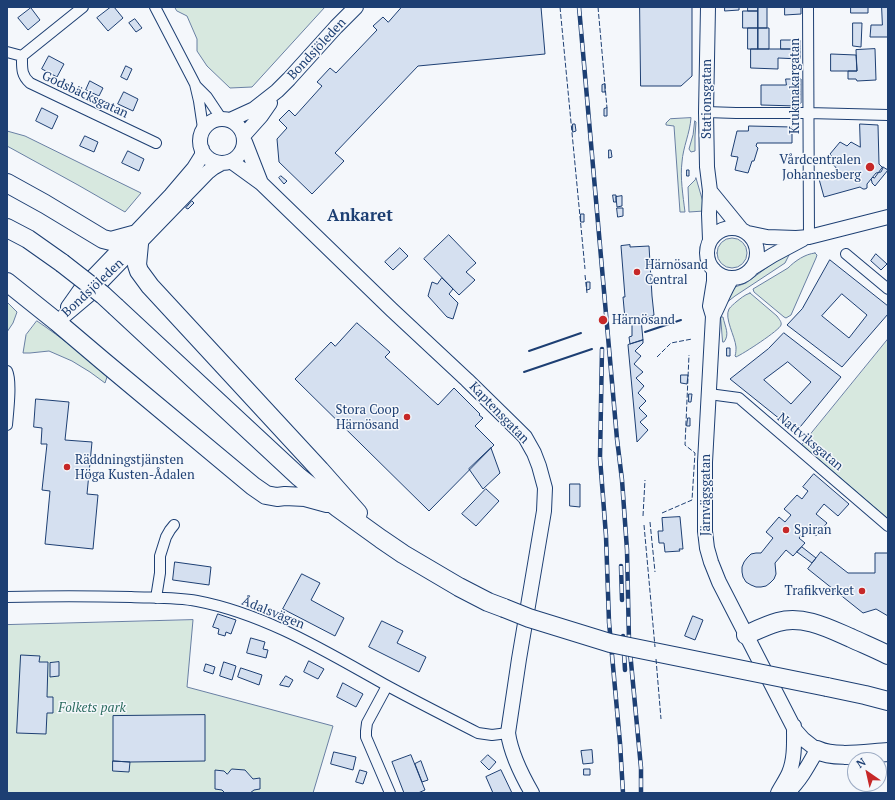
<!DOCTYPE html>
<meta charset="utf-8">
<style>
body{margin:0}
#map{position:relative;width:895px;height:800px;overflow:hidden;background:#f4f7fb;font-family:"PT Serif",serif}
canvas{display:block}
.frame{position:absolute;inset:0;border:8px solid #1d3f73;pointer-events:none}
.north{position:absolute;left:847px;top:752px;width:40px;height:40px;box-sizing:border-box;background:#f4f7fb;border:1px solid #9eadc5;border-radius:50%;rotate:326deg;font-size:11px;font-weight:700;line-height:16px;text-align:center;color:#1d3f73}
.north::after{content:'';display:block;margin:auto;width:14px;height:18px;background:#c62828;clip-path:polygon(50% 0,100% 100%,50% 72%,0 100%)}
</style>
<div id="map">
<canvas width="895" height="800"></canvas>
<div class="frame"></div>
<div class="north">N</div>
</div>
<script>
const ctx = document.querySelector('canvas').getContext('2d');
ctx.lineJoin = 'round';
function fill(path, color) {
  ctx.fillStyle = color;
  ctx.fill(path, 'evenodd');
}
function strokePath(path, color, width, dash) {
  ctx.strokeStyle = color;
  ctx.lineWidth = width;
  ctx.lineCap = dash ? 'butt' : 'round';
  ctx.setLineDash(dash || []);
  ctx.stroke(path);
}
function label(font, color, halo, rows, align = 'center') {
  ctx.font = font + ' "PT Serif",serif';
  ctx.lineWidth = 3;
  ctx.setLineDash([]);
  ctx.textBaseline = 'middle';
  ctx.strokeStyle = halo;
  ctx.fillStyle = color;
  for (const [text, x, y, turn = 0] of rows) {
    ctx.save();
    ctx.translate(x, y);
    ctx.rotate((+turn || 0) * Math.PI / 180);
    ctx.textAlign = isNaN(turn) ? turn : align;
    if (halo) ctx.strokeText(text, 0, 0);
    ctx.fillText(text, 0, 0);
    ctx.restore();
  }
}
const green = new Path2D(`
 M175,7H325L252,87L230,88L207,66L197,51V39L187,16L177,11Z
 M691,118C690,133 683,147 682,162C680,177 683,196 685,212H680L674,126L666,125V123L670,119Z
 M695,121L696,122L695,136V151L691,152L689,149L693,135Z
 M7,131L25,136L141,193L125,212L78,185L7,146Z
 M696,178L703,202L704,211L689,212L688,187L695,180Z
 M717 253a15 15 0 1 1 30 0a15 15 0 1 1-30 0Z
 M815,253L817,255L816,258L791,315L786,318L784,317L754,292L753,289L788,268C795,261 805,254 815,253Z
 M787,254L789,255L785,263L735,296L726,303L730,292L735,287L746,283L777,260Z
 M750,293L777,316C779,319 782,322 781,325C780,330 743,354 736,357L735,356C736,353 736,350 736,347C735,336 724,318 729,309C731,306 734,304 736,302C740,299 744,295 750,293Z
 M7,302L17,312L13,323L7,332Z
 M721,317H723C725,327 730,334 724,342H723Z
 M37,321C62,338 85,356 107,377L105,383L90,372L72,361L49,351L30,353H23L26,335Z
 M888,339V519L802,445Z
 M193,620L187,687L333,726L313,793H7V625Z`);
fill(green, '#d7e8df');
strokePath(green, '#687fa3', 1);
const building = new Path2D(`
 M111,7H114L123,18L108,31L97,18Z
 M402,7H541L545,54L418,66L335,153L344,161L312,194L279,162L277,139L287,128L279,120L289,110L295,116L322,86L317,82L330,68L336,73L377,30L373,26L383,17L388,22Z
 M640,7H692V76L681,86H641Z
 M725,7H739V10L725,11Z
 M748,7H758V11H748Z
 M758,7H767V28H758Z
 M785,7H801V14L785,15Z
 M851,7H868V13H851Z
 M882,7H888V37H870L871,25H882Z
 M31,8L40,20L28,30L18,18Z
 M743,11H758V28H743Z
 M135,19L142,28L136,32L129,23Z
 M853,23H862L861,47L853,46Z
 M748,28H758V49H748Z
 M758,28H769V49H758Z
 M781,40H800V49H781Z
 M751,49H800V59L778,58V69L751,68Z
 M875,49L876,80L857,81L856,79H848V71H857L856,50Z
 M831,54L856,55L857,71H831Z
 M49,56L64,64L57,77L42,69Z
 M126,66L132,69L127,80L121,77Z
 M786,79H801V103L797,106L761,105V85H786Z
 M90,81L103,88L99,96L86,90Z
 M605,84V92H602V85Z
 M124,92L138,99L133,111L118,104Z
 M42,108L58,116L52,129L36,121Z
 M607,108V116H604V109Z
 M573,124H575L576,131L573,132Z
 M860,124L878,125L879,164L883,168L881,172L876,173L867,184V188L865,189H863L860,187L824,197L819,179L833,175L837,173L838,170L832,163L835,160L830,154L840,142L847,146L851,142L860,147Z
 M749,126L792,127V143H757L756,146L758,148L754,161H752L748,173L735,170L738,157L731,156L737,131H748Z
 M85,136L98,142L94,152L80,146Z
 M609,150H611L612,157L609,158Z
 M128,151L144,159L139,171L122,163Z
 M883,167L888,170L875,186L872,183V182L871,179L873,177L874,178Z
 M687,170H689V176H687Z
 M281,176L287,181L284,184L279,178Z
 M613,195H616V202H614Z
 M622,196V206L617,207L616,197Z
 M192,201L194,203L188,209L186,208Z
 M617,208H623V216L618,217Z
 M581,214H584V222H581Z
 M449,235L476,263L466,272L475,280L459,295L424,259Z
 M630,245V247L649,246L652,296L654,315L641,319L643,340L630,344L629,337L632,336V323L628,324L627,318L625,319L623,297H625L621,246Z
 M400,248L408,256L393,270L385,262Z
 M876,254L887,264L881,270L871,261Z
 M830,260L888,306V314L842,367L787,325L802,309ZM842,294L867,315L849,338L822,316Z
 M442,278L453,289L449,294L458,303L453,319L447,317L428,296L432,282L437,284Z
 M587,282H590V289L587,290Z
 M357,323L390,352L385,357L438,405L454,388L480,414L479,415L483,418L475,426L494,445L429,511L295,379L331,342L335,346Z
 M784,333L841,377L796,432L730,379L768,349ZM788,362L811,382L791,404L764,380Z
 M643,340V343L635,351L641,356L634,364L643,372L636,378L644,386L638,393L646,401L639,408L647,416L640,422L648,430L637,442L628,345Z
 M727,348H730V356H727Z
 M681,375H688L687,384L681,383Z
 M689,394H692L691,402H689Z
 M36,399L69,402L65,440L92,442L87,494L98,495L93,549L45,544L50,491L42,490L47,444H41L42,428L34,427Z
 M688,418H690V426H687Z
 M491,448L500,473L483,489L469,469Z
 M814,474L849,504L838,516L824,504L816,514L827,523L816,536L807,528L799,538L805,543L793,556L786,550L775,563L776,574L774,579L770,583L766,586L761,587H756L751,585L746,582L743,577L742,572V567L744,562L747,558L751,554L756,553H761L773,538L766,532L779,517L785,522L791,515L784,509L797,495L802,499L808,491L803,487Z
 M570,484H580V507L570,506Z
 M486,489L499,501L476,526L462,514Z
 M680,517L683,549H679L680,551L665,552L664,543H659L658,531H663L662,518Z
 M802,547L816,558L812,563L797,552Z
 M821,552L848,573H875V553H888V616L876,609L863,613L808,569Z
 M175,562L211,567L209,585L173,580Z
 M302,574L320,583L311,600L344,618L335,636L283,609Z
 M218,614L236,620L231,634L226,632L225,636L218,634L219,629L213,627Z
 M693,616L703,620L695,640L685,636Z
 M382,621L403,631L397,643L426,657L419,672L369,647Z
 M251,638L265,642L263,649L268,650L266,658L247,653Z
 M21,655L40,656L39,662H48L47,697H53V713H47L46,734L17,733Z
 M309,661L324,669L318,679L304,672Z
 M59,662V676L50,677V663Z
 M224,662L236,666L232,680L220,676Z
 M206,664L215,667L213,674L204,671Z
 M241,668L262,675L259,685L238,677Z
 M286,676L293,680L289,687L280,685Z
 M343,683L363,694L356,707L337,697Z
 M205,715V761L130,762L113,761V716Z
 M592,750L593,763L583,764L581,751Z
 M334,752L356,757L353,770L331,764Z
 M411,755L425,790L418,793H404L392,762Z
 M488,755L496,762L489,770L481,762Z
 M113,761L130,762L129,772L113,771Z
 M421,761L428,780L422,782L415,764Z
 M232,769L245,770L253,779L260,778V789L254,790L250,793H225L222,790L215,789V770L224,771L227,774Z
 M584,769H590V775H584Z
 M360,770L367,772L363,784L356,782Z
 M501,770L512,793H493L486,777Z`);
fill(building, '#d5e0f0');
strokePath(building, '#1d3f73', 1);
const street = new Path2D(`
 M155,7L195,84L199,101L203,128
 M808,7L809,237
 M7,52L22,56
 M22,56C22,68 21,75 30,83L156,143
 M22,56L83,7
 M196,86L207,97L221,118
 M706,112L736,113H808L888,115
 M846,254L888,289
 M7,371C12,381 8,413 7,425
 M709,394L739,398L888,526
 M7,597C48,596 90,596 131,597C153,598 175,597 197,601C265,614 325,651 384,684C415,701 447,717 478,733L492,735L508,733
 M156,598L160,573V556L166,537L170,530L174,525
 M387,686L367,723L366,731V737L390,793`);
const secondary = new Path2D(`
 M708,7L706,112L707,167L710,191L709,214L710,240
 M200 141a22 22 0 1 1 44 0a22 22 0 1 1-44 0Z
 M230,120L254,109L277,91L289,79L336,27L356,7
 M244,135L261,116L270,103
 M245,142L261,183
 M232,162L261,183L392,310L467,380L517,429L525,437L534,453L539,466L545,488L544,511L519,659L508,733C511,754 521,774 532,793
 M710,191L741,229
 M707 253a25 25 0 1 1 50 0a25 25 0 1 1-50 0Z
 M748,233L767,237L796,238L809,237L888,217
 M752,268L773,255L803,239
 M714,270V281L710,306L713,316L705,462V531L707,548L711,562L719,582L795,730L803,739L817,750C808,766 800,781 787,793
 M68,307L80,290L133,235L171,195L194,168L199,160L202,155V149
 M713,316C720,303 724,290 732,278
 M57,322L89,295L208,172L213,168L222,163
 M778,793C781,787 786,780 789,773C795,759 794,742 794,726`);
const highway = new Path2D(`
 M7,183L45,204L103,239L111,241L133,235
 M7,228L28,239L62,263
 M139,244L137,265L139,271L150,286L320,470L358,513
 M7,282L57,322L103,361L253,486L266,495L277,497L285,496L305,497L327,503
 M116,307L299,477L338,508L381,539L403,554L459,587L488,602L504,608
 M746,635C757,630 767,625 778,622C803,615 828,628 851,638C864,644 876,649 888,655
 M827,687L865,695L888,701
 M817,750C835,759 868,753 888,752`);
strokePath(street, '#1d3f73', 12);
strokePath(secondary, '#1d3f73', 16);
strokePath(highway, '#1d3f73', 20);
strokePath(street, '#f4f7fb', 10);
strokePath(secondary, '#f4f7fb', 14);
strokePath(highway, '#f4f7fb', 18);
const rail = new Path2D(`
 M579,7L617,439L622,480L627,550L629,641L641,768V793
 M602,349L600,458L606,536L609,622L620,743L623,793
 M621,566L622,600
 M623,636L625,670`);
strokePath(rail, '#1d3f73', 4.5);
strokePath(rail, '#f4f7fb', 3, [9]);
const highwayBridge = new Path2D(`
 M62,263L103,295L116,307
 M504,608L529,618L610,643L827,687`);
strokePath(highwayBridge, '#1d3f73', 20, []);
strokePath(highwayBridge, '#f4f7fb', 18);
strokePath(new Path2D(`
 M560,7L585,269
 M598,7L607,108
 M585,275L587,293
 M657,357L671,343L692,339
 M662,513L692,500L695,453L685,445L689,355
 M643,516L645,480
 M650,522L655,572
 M644,525L655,647
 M656,659L661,719`), '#1d3f73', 1, [5, 2]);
strokePath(new Path2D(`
 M645,332L681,320
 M529,351L581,333
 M524,372L592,349`), '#1d3f73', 2);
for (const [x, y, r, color] of [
 [870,167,5,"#c62828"],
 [637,272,4,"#c62828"],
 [603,320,5,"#c62828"],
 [407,417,4,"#c62828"],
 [67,467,4,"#c62828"],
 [786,530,4,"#c62828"],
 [862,591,4,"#c62828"]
]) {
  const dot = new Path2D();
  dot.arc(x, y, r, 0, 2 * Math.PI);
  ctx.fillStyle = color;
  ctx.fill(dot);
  strokePath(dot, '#f4f7fb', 1.5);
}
label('13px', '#1d3f73', '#f4f7fb', [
 ["Bondsjöleden",317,49,-47],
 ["Krukmakargatan",795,86,-90],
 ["Godsbäcksgatan",85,95,25],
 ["Stationsgatan",707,99,-90],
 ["Bondsjöleden",93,288,-43],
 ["Kaptensgatan",499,413,46],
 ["Nattviksgatan",810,442,40],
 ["Järnvägsgatan",706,495,-90],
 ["Ådalsvägen",273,613,22]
]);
label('13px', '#1d3f73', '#f4f7fb', [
 ["Vårdcentralen",861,160,"right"],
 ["Johannesberg",861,175,"right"],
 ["Härnösand",645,265],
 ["Central",645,280],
 ["Härnösand",612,320],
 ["Stora Coop",399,410,"right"],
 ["Härnösand",399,425,"right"],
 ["Räddningstjänsten",75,460],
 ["Höga Kusten-Ådalen",75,475],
 ["Spiran",794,530],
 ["Trafikverket",854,591,"right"]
], 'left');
label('italic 13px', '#2c6c60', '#f4f7fb', [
 ["Folkets park",92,708]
]);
label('bold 17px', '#1d3f73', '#f4f7fb', [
 ["Ankaret",360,216]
]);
</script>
